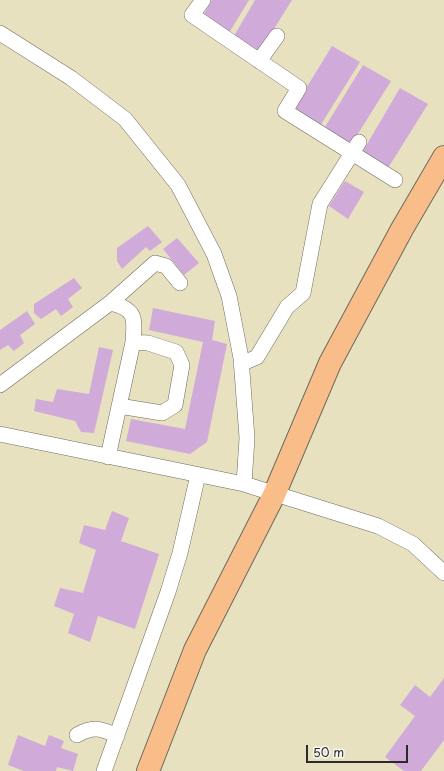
<!DOCTYPE html>
<style>
body{margin:0}
#map{position:relative;width:444px;height:771px;overflow:hidden;background:#e7e1bf;font-family:"Playpen Sans",sans-serif}
canvas{display:block}
.scale{position:absolute;left:306px;top:745px;width:102px;height:18px;box-sizing:border-box;border:2px solid #2b2b2b;border-top:0;padding-left:5px;font-size:12px;line-height:14px;white-space:nowrap;color:#2b2b2b;-webkit-text-stroke:3px #f6f6f2;paint-order:stroke}
</style>
<div id="map">
<canvas width="444" height="771"></canvas>
<div class="scale">50 m</div>
</div>
<script>
const ctx = document.querySelector('canvas').getContext('2d');
ctx.lineJoin = 'round';
function fill(path, color) {
  ctx.fillStyle = color;
  ctx.fill(path, 'evenodd');
}
function strokePath(path, color, width, dash) {
  ctx.strokeStyle = color;
  ctx.lineWidth = width;
  ctx.lineCap = dash ? 'butt' : 'round';
  ctx.setLineDash(dash || []);
  ctx.stroke(path);
}
fill(new Path2D(`
 M212,0H249L229,33L203,16Z
 M255,0H292L259,53L234,36Z
 M332,46L360,62L320,126L294,108Z
 M363,65L391,81L351,145L325,127Z
 M400,88L428,104L388,168L363,151Z
 M345,181L364,192L348,219L329,206Z
 M148,226L162,242L150,251L146,247L122,269L117,261V248Z
 M177,238L199,263L184,275L163,249Z
 M74,278L82,288L68,299L73,307L61,316L56,309L41,319L34,313V304Z
 M153,308L215,321L212,340L227,344L207,442L190,454L126,441L131,419L185,429L203,342L149,330Z
 M27,311L35,324L20,335L24,343L14,351L8,345L0,350V330Z
 M99,347L113,350L94,433L81,432L75,421L34,411L36,399L53,402L57,389L89,394Z
 M112,511L129,518L121,541L159,554L135,629L98,616L90,642L68,633L74,614L54,606L60,588L83,593L96,550L79,543L84,525L105,530Z
 M444,678V740L421,771H404L385,757L415,716L400,705L415,685L430,697Z
 M18,735L45,746L49,735L64,741L61,748L78,754L73,771L57,767L56,771H24L8,765Z`), '#d0aad9');
const minor = new Path2D(`
 M203,0L192,15L299,88L285,111L395,180
 M0,33L71,78L125,119L178,185L214,254L229,296L241,358L247,438L244,484L378,526L413,544L444,573
 M259,61L277,36
 M110,303L155,263L166,266L180,283
 M241,364L257,357L287,307L303,293L320,204L359,142
 M0,385L110,303C136,309 135,317 133,342L108,457
 M119,406L162,413L175,405L182,365L176,352L148,343L133,342
 M0,434L244,484
 M77,735C93,726 101,728 117,736
 M104,771L168,592L180,553L198,475`);
const primary = new Path2D(`
 M148,771L195,650L274,495L330,363L402,229L444,157`);
strokePath(minor, '#6d6b5f', 16);
strokePath(primary, '#6d6b5f', 24);
strokePath(minor, '#fff', 15);
strokePath(primary, '#f8bd89', 22);
</script>
